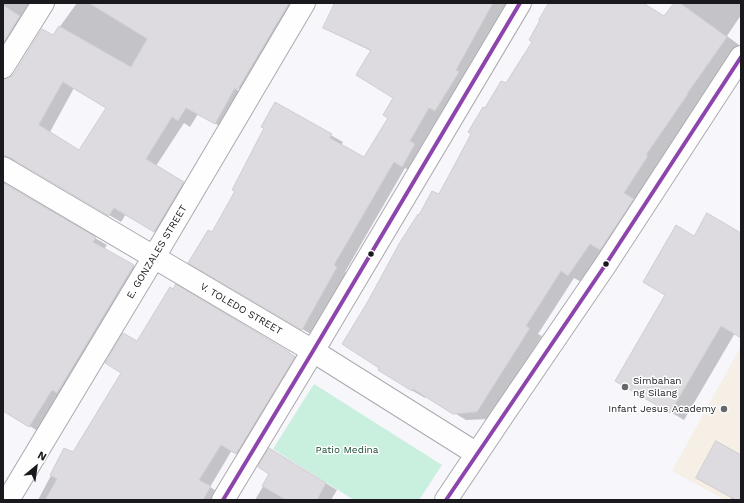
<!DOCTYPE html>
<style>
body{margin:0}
#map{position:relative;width:744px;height:503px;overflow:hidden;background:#f6f6fb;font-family:"Work Sans",sans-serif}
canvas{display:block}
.frame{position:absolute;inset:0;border:4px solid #1a191e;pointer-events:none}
.north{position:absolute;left:16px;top:447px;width:40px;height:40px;-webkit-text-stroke:3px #fff;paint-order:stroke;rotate:29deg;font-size:11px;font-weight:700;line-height:16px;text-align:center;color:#1a191e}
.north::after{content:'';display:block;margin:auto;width:14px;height:18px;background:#1a191e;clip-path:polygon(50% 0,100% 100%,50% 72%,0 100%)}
</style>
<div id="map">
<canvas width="744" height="503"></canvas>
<div class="frame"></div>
<div class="north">N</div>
</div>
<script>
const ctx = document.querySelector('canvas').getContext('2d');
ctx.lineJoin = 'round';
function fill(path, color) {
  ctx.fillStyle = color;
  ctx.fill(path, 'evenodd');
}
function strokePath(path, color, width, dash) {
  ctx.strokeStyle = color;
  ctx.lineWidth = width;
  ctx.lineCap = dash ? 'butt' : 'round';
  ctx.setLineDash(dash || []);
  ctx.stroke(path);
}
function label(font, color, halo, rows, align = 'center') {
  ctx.font = font + ' "Work Sans",sans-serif';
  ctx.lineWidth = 3;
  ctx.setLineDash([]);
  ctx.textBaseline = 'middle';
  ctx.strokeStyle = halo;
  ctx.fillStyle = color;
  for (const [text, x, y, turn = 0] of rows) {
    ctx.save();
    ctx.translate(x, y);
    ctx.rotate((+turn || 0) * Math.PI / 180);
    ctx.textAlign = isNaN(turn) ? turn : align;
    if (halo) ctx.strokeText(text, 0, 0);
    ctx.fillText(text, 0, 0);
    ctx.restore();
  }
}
fill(new Path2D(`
 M741,346V500H725L672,471Z`), '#f5efe6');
fill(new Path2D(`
 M314,384L442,465L419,500H354L273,449Z`), '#c9efde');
fill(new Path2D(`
 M3,3H31L3,69Z
 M77,3H299L250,95L235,86L234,88L246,95L227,130L198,114L190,127L184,123L156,166L195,189L166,238L126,214L121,222L21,163L15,161L9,163L3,170V79H9L53,36ZM74,88L107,108L80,151L50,132Z
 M331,3H508L447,117L441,113L420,148L426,152L414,173L405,168L345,272L348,274L314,336L190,262L212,233L236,191L275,104L343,142L341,145L365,159L389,118L394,97L371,51L336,34L324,28L335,5Z
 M550,3H642L665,17L675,3H741V15L727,36L739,45L698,101L699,102L658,163L659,164L581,282L574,278L538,334L542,336L489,419L466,420L426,396L425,398L413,391L380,369L419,216L439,196L485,109L506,84L533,42Z
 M3,180L4,182L8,187L107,245L104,249L145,273L41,433L3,410Z
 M741,234V337L735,333L684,420L616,380L666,295L694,237Z
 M176,286L300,359L248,460L232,450L210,487L221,494L218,500H38L65,449L73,453L123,373L138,342Z
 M281,456L337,490L331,500H255Z
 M741,456V500H730L732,497Z`), '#0003');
const building = new Path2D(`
 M89,3H289L238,89L235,88L215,124L186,108L178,121L172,117L146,159L184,182L154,232L114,208L109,216L9,157L3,156V79L9,78L14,74L42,29L53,35L59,26L131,67L147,39ZM63,82L106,108L79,150L39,125Z
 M335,3H493L456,70L459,72L435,111L429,108L410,141L415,144L402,167L394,162L334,265L337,267L302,330L188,263L208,230L212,232L235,191L232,190L264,128L261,127L275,102L332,134L330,138L364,157L388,118L383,115L393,98L356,75L371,50L323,28Z
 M549,3H643L664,16L674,3H680L727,37L687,94H688L646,155L648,156L624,193L634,199L600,250L590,244L568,276L561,271L526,326L530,328L477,412L453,414L413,389L412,391L378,370L379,368L342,344L367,303L399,244L418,214L419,215L432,191L439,194L471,134L468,132L483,107L485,108L501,81L506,83L532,42L529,40L540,20H539Z
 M3,5L20,16L3,43Z
 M3,183L96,237L93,242L134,265L57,393L52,390L29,427L3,411Z
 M707,213L741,233V338L721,326L670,413L615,381L665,295L643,282L676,225L694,236Z
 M176,284L289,352V353L295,357L236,454L221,445L199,480L211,486L203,500H45L57,479L50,475L64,448L73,452L121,373L105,363L123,333L137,341L170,287L173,289Z
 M716,441L741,455V500H736L696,478Z
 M269,448L326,483L317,500H286L262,486L269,474L258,467Z`);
fill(building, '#dddbe0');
strokePath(building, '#cecdd1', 1);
const street = new Path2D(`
 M3,67L43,3
 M154,257L304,3`);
const secondary = new Path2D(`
 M3,168L313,351L477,454
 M8,500L154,257
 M223,500L313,351L520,3
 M446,500L505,412L606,264L741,57`);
strokePath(street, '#abaaaf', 24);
strokePath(secondary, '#abaaaf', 24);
strokePath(street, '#fefefe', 22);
strokePath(secondary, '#fefefe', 22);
strokePath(new Path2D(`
 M223,500L313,351L520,3
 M446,500L606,264L741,57`), '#8e44ad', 4);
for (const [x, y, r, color] of [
 [371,254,3.5,"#1a191e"],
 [606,264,3.5,"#1a191e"],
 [625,387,4,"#67666b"],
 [724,409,4,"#67666b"]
]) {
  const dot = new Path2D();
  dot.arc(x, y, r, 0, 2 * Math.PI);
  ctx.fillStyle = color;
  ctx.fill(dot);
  strokePath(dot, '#fff', 1.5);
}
label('10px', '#1a191e', '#fff', [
 ["E. GONZALES STREET",157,252,-59],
 ["V. TOLEDO STREET",241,309,30]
]);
label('10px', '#1a191e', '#fff', [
 ["Simbahan",633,381],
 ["ng Silang",633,393],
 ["Infant Jesus Academy",716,409,"right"]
], 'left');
label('10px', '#1c4a36', '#fff', [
 ["Patio Medina",347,450]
]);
</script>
